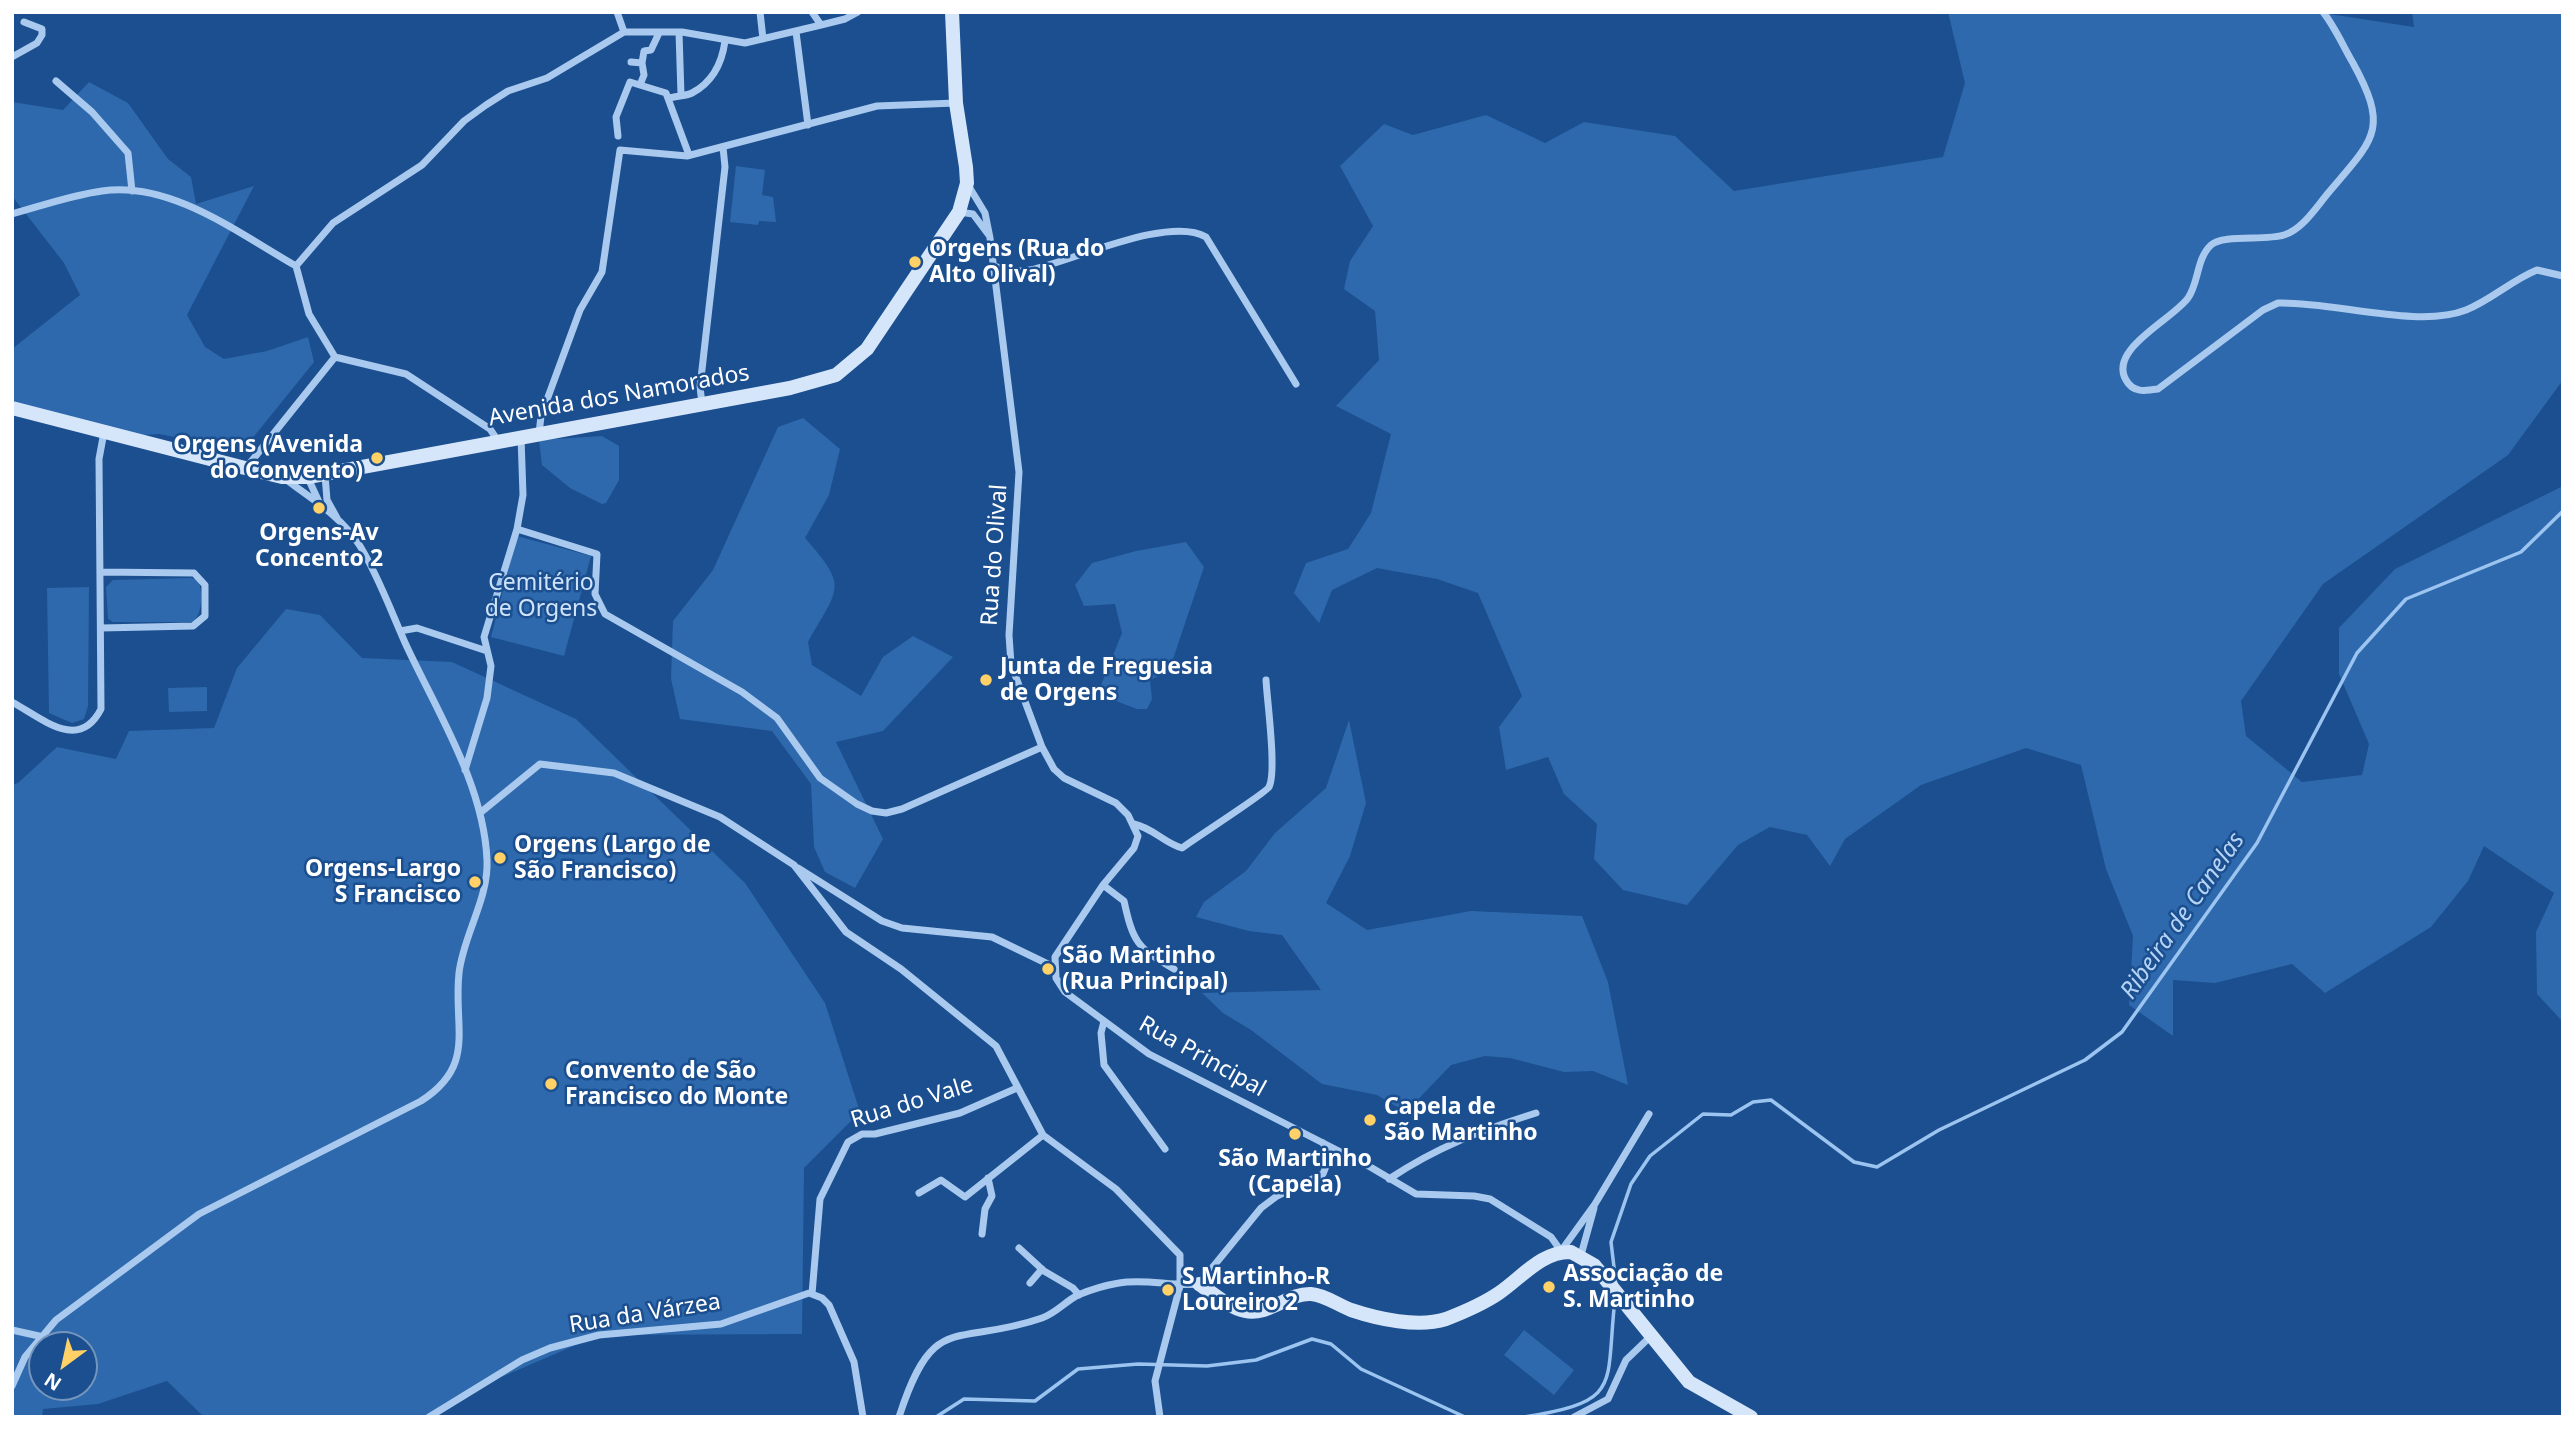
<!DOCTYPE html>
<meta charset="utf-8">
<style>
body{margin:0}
#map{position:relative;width:2575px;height:1429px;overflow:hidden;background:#1b4f8f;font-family:"Noto Sans",sans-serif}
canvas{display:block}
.frame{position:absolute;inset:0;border:14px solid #fff;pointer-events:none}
.north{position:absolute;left:28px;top:1331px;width:70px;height:70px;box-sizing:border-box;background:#1b4f8f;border:2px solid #7695bc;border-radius:50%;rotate:213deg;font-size:19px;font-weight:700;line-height:28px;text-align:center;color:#fff}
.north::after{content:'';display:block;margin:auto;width:24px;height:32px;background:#ffd166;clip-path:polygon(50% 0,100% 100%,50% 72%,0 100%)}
</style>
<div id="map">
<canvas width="2575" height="1429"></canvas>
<div class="frame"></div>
<div class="north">N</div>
</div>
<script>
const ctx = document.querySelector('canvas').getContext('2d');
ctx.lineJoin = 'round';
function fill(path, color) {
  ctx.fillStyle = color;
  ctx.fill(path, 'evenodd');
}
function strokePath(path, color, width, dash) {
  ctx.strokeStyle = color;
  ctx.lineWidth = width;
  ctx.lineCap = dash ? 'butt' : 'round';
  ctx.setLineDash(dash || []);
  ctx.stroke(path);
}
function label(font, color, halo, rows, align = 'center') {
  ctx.font = font + ' "Noto Sans",sans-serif';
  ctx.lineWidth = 5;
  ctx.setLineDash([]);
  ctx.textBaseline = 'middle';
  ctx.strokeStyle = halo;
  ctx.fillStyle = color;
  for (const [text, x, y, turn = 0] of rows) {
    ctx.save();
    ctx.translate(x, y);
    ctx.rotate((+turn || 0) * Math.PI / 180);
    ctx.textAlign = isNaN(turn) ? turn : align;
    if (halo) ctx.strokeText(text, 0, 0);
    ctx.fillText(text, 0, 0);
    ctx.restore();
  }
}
fill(new Path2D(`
 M1948,12H2316L2414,27L2412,12H2563V380L2508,455L2323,584L2241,701L2246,736L2302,782L2362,775L2369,744L2339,674V628L2395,569L2563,486V1022L2537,994L2536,932L2554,893L2484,846L2468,881L2431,927L2325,993L2292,964L2215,983L2173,980V1036L2129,1005L2133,936L2106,869L2081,765L2026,748L1921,785L1845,839L1830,866L1807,835L1770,827L1738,845L1687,905L1623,890L1594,859L1597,824L1564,794L1548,757L1506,770L1499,727L1522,696L1478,593L1437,579L1377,568L1332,590L1319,623L1294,593L1306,563L1348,549L1371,513L1391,434L1336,406L1379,360L1375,311L1344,289L1350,261L1373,226L1340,166L1384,124L1413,135L1486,115L1545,143L1584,122L1675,136L1734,191L1943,157L1965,83Z
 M89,82L128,103L168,159L191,177L196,204L254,186L187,315L205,347L224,359L267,351L308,337L314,362L243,450L159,434L125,436L12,408V349L80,295L64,263L12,196V102L63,110Z
 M736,166L765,170L762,195L773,197L776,222L759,221L758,225L730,222Z
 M803,418L840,449L829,495L805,538C849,588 839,587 808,642L812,665L861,696L883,657L913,636L953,657L883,731L836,742L883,839L855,888L825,872L814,847L811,784L772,731L680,719L671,679L673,621L713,570L778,427Z
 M602,436L619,446V480L606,503L602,504L570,488L542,465L539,440Z
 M517,536L591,556L564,656L491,637Z
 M1186,542L1204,567L1169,671L1150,680L1152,699L1147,709H1137L1116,701L1099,690L1122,633L1115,604L1084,606L1075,585L1092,563L1136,551Z
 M191,578L198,580C203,592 203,613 193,622H113L108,619L106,587L113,580Z
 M89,587L88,706L84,719L72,723L49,713L47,588Z
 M286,609L320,615L362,658L452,662L576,719L745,883L825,1003L860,1112L804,1168L802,1334L599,1335L476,1388L433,1417H204L167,1381L98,1404L43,1409L42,1417H12V785L18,783L57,747L116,759L129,731L214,728L237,668ZM42,1345H84V1387H42Z
 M207,687V711L169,712L168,688Z
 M1349,720L1366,803L1350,856L1326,903L1367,930L1471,911L1582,916L1608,982L1628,1085L1593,1071L1564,1072L1510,1058L1485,1056L1451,1065L1406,1112L1377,1095L1322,1084L1251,1030L1223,1013L1202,993L1321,990L1282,935L1249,931L1196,917L1204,902L1246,871L1275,833L1326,788Z
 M1524,1330L1574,1370L1554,1395L1504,1355Z`), '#2e69ad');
strokePath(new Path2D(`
 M1616,1284L1611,1242L1631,1184L1650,1156L1703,1114L1731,1115L1753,1102L1771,1100L1854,1162L1877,1167L1939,1130L2085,1060L2122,1032L2257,843L2357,653L2406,599L2521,552L2563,511
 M936,1417L964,1399L1035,1401L1078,1369L1138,1364L1207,1366L1256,1360L1312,1339L1331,1344L1361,1369L1465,1417
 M1524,1417C1624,1401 1605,1387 1615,1299`), '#9cc4f0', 3.5);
strokePath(new Path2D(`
 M617,12L624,32
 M760,12L763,39
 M2323,12C2335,27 2343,46 2353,63C2389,129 2375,138 2329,192C2317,206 2303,229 2284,235C2265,241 2223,234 2211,245C2196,259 2199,283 2188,298C2172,320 2108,349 2126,380C2133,393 2145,391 2158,389L2263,310L2278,303C2332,301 2418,329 2466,310C2491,300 2512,280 2537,270L2563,276
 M821,25L845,19L858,12
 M679,32L681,95
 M796,32L808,125
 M12,57L37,43L42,35V29L24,22
 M631,62L642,63L644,51L651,50L659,33
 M56,81L92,112L128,153L132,191
 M640,85L644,75L642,63
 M669,98C676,96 686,96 692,93C713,82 722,63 725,41
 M618,136L616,117L630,82L666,93L689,155
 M968,185L985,213L990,238L1019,472L1009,635L1011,664L1042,747L1054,769L1064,778L1116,803L1128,815L1138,836L1134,848L1103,885L1055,957L1056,978L1065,992L1149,1054L1372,1168L1416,1194L1474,1196L1490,1199L1551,1237L1561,1251L1595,1204L1649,1114
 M959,212L973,214L988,234
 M12,214C41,206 72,195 102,191C171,181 238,233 296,266
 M296,266L333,223L422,165L464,121L486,105L508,91L547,78L624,32H682L745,43L821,25L812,12
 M296,266L309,314L335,357
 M993,266C1005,269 1018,273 1030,270C1073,261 1169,215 1206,237L1296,384
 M335,357L406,374L490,429L498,441
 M702,404L700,387L725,167L723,147
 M539,434L541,416L580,310L602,272L620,150L687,156L877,106L956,103
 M246,468L335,357
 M325,475L327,500L337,518
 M308,478L319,502
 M517,529L597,554L595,594L605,614L742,692L777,718L820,778L857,804L872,811L886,813L902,809L1042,747
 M100,572L194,573L205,585V616L193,626L101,628
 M400,631L417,628L487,651
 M12,702C43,719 79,752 101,709L99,459L104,432
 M465,770L487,698L491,666L484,637L517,529L523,495L521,437
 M480,813L540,764L614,773L720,817L794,865L846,932L901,969L996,1046L1043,1135L1116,1189L1180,1255V1286L1155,1381L1160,1417
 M1134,824C1153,828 1164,843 1182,848C1195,838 1266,793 1269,787C1277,772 1267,700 1266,680
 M798,868L882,921L902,928L992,937L1054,967
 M1103,885L1124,901C1133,942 1137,948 1174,969
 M1104,1021L1101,1033L1104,1065L1165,1149
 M1389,1179C1437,1147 1482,1130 1536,1113
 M919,1193L941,1180L965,1197L1043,1135
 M982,1234L985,1209L992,1196L988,1178
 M1019,1248L1044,1271L1073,1288L1079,1295
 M1581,1255L1594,1208
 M1030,1283L1042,1269
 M812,1294L820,1199L848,1142L862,1134H875L960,1113L1017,1088
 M12,1330L39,1336
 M12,1386L25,1357L56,1320L199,1214L421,1101C477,1065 453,1028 459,973C463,936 489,898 487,860C484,786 438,713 407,647C392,614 379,577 360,546C343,518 311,498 285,479
 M429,1417L522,1360L550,1348L599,1335L721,1324L809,1293L822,1298L829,1305L854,1362L863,1417
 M899,1417C934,1309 955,1348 1042,1318C1056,1313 1066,1301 1078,1295C1090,1290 1107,1285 1119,1283C1145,1278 1173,1287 1199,1284L1261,1208L1277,1196L1323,1174L1330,1156L1323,1143
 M1574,1417L1608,1399L1626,1360L1651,1336`), '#a9c9ee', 7);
strokePath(new Path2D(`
 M12,408L245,468L282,477H308L790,388L836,375L867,349L959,212L967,183L966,167L956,103L952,12
 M1199,1284C1213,1293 1228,1307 1245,1311C1269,1316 1288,1293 1311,1294C1325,1295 1338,1305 1351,1310C1378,1319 1418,1328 1446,1319C1464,1312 1483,1304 1499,1293C1521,1278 1542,1251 1571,1252L1594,1265L1689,1382L1751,1417`), '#d6e6fa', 14);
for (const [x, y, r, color] of [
 [915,262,7,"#ffd166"],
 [377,458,7,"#ffd166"],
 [319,508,7,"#ffd166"],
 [986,680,7,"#ffd166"],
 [500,858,7,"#ffd166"],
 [475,882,7,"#ffd166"],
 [1048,969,7,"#ffd166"],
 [551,1084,7,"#ffd166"],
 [1370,1120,7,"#ffd166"],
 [1295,1134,7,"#ffd166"],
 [1549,1287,7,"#ffd166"],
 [1168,1290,7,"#ffd166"]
]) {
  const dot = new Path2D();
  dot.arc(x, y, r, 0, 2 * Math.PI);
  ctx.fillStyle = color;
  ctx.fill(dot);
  strokePath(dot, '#1b4f8f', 2.5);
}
label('bold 23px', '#fff', '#1b4f8f', [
 ["Orgens (Rua do",929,249],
 ["Alto Olival)",929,275],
 ["Orgens (Avenida",363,445,"right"],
 ["do Convento)",363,471,"right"],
 ["Orgens-Av",319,533,"center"],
 ["Concento 2",319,559,"center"],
 ["Junta de Freguesia",1000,667],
 ["de Orgens",1000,693],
 ["Orgens (Largo de",514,845],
 ["São Francisco)",514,871],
 ["Orgens-Largo",461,869,"right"],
 ["S Francisco",461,895,"right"],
 ["São Martinho",1062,956],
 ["(Rua Principal)",1062,982],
 ["Convento de São",565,1071],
 ["Francisco do Monte",565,1097],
 ["Capela de",1384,1107],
 ["São Martinho",1384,1133],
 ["São Martinho",1295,1159,"center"],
 ["(Capela)",1295,1185,"center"],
 ["Associação de",1563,1274],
 ["S. Martinho",1563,1300],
 ["S Martinho-R",1182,1277],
 ["Loureiro 2",1182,1303]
], 'left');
label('23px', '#fff', '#1b4f8f', [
 ["Avenida dos Namorados",619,396,-10],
 ["Rua do Olival",995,555,-86],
 ["Rua Principal",1202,1057,29],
 ["Rua do Vale",912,1103,-17],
 ["Rua da Várzea",645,1314,-9]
]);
label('23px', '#cfe3fa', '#1b4f8f', [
 ["Cemitério",541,583],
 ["de Orgens",541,609]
]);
label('italic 24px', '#b5d3f5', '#1b4f8f', [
 ["Ribeira de Canelas",2183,916,-55]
]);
</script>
